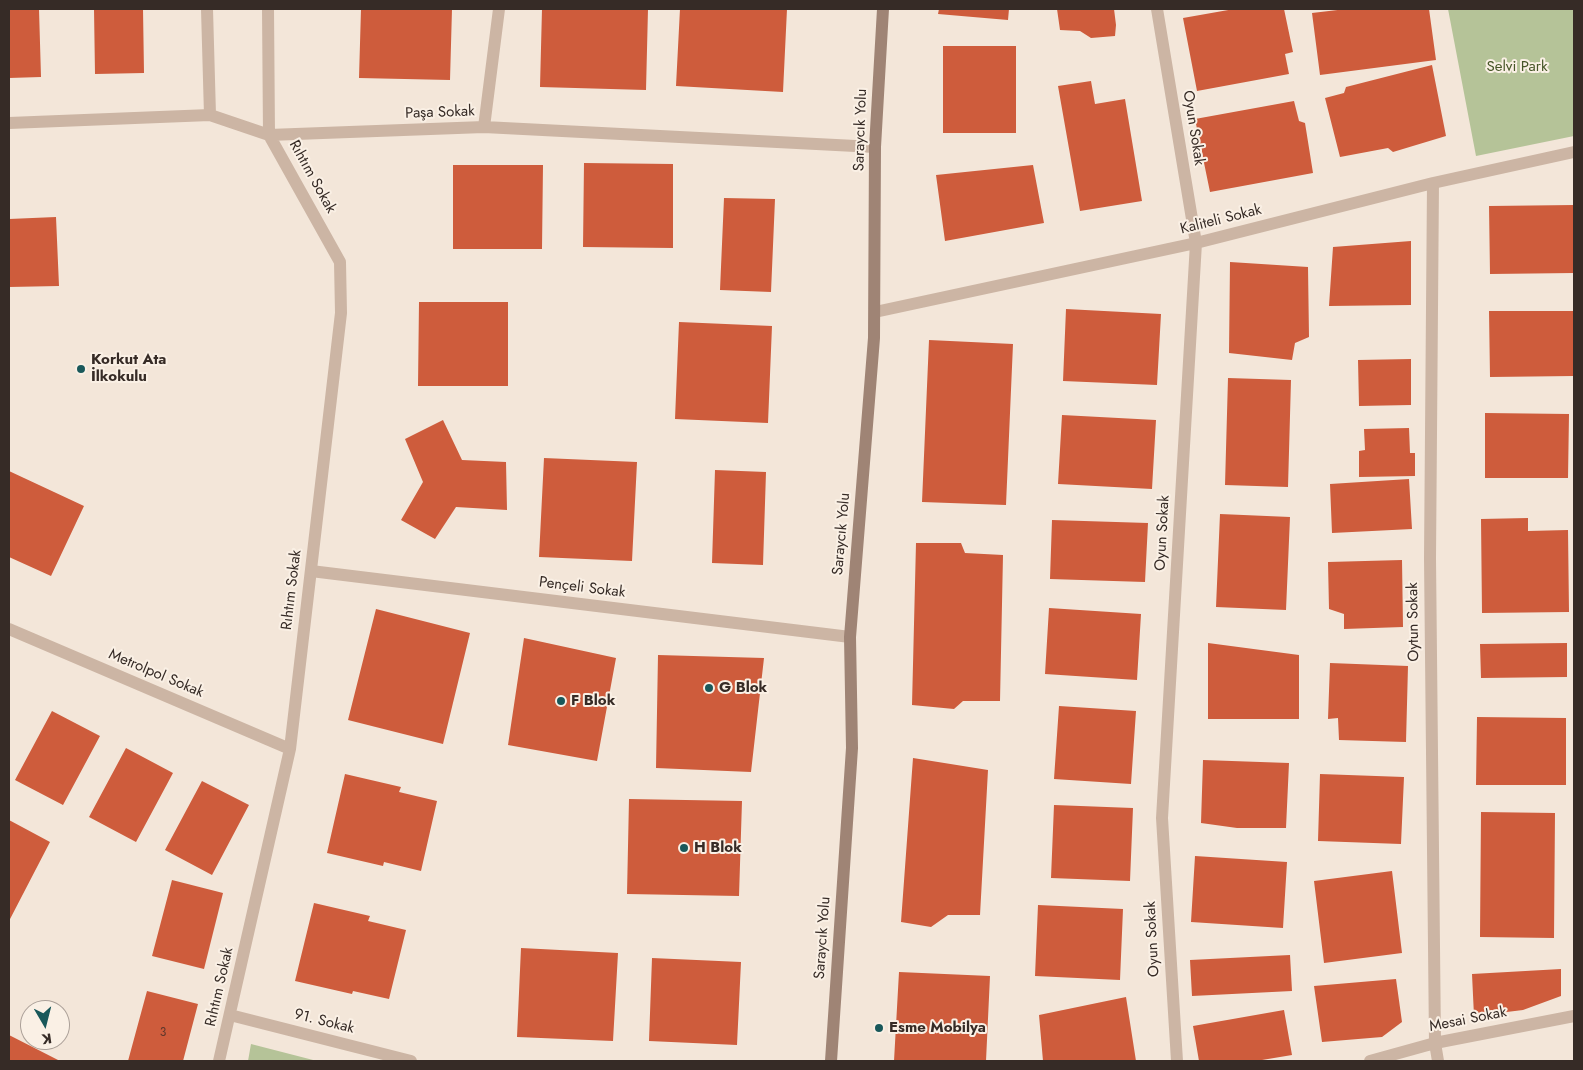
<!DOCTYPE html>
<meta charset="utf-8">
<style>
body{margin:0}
#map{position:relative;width:1583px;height:1070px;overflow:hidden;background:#f3e6d9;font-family:Jost,sans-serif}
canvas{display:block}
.frame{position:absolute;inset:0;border:10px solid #362b26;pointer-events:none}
.north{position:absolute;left:20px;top:1000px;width:50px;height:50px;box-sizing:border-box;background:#faf0e5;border:1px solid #aca199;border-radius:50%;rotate:172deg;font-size:14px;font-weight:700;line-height:20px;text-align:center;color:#362b26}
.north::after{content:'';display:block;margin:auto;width:18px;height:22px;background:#19585a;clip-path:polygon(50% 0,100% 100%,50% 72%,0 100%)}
</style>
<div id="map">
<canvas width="1583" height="1070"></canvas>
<div class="frame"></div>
<div class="north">K</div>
</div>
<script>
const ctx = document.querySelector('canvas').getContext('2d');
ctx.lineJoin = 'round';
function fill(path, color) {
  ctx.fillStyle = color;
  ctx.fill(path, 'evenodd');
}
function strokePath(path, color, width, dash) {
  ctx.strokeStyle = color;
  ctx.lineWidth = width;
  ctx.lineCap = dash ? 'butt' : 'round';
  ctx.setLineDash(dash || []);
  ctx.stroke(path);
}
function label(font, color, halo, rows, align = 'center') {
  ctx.font = font + ' Jost,sans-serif';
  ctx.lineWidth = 4;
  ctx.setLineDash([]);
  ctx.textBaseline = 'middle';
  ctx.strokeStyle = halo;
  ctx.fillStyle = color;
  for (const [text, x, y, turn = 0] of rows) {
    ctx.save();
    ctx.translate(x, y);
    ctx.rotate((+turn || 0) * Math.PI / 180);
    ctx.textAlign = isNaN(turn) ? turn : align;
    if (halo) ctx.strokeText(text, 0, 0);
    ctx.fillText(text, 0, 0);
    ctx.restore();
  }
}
fill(new Path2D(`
 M1448,9H1574V136L1476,156Z
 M251,1044L317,1061H248Z`), '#b5c398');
fill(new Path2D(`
 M9,9H39L41,77L9,78Z
 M94,9H143L144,73L95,74Z
 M361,9H452L450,80L359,78Z
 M542,9H648L646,90L540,87Z
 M680,9H787L783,92L676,86Z
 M939,9H1009L1008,20L938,14Z
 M1057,9H1114L1116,25L1115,36L1091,38L1080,31L1060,30Z
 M1234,9H1284L1293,52L1285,54L1289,74L1197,91L1183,18Z
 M1346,9H1429L1436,60L1320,75L1312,13Z
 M943,46H1016V133H943Z
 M1432,65L1446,136L1393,152L1388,148L1340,157L1325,98L1344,93L1346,87Z
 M1091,81L1095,104L1125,99L1142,201L1080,211L1058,86Z
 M1294,101L1299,121L1305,123L1313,173L1210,192L1195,119Z
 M584,163L673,164V248L583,247Z
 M453,165H543L542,249H453Z
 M1033,165L1044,223L945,241L936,175Z
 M724,198L775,199L771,292L720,290Z
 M1574,205V273L1490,274L1489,206Z
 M56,217L59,286L9,287V219Z
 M1411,241V305L1329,306L1333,247Z
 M1230,262L1308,267L1309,337L1295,343L1292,360L1229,353Z
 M419,302H508V386H418Z
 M1066,309L1161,314L1157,385L1063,381Z
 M1489,311H1573L1574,376L1490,377Z
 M679,322L772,326L768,423L675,419Z
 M929,340L1013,344L1006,505L922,502Z
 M1411,359V405L1359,406L1358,360Z
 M1228,378L1291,380L1288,487L1225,485Z
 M1485,413L1569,414L1568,478H1485Z
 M1062,415L1156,420L1152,489L1058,484Z
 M443,420L462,460L506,462L507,510L456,507L435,539L401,520L423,482L405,439Z
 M1409,428L1410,453H1415V476L1359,477V451L1365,450L1364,429Z
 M544,458L637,462L632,561L539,557Z
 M715,470L766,472L763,565L712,563Z
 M9,471L84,506L51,576L9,557Z
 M1409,479L1412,529L1332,533L1330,484Z
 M1220,514L1290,517L1286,610L1216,607Z
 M1528,518V531L1568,530L1569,612L1482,613L1481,519Z
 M1052,520L1148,523L1145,582L1050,579Z
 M916,543H961L965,553L1003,555L1000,701H963L954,709L912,705Z
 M1402,560L1403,627L1344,629V614L1329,609L1328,562Z
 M1049,608L1141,614L1137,680L1045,674Z
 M376,609L470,633L443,744L348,720Z
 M524,638L616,658L597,761L508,745Z
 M1208,643L1299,655V719H1208Z
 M1567,643V677L1481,678L1480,644Z
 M658,655L764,658L751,772L656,768Z
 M1330,663L1408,666L1406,742L1339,740L1338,718L1328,719Z
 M1059,706L1136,711L1131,784L1054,779Z
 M52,711L100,736L63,805L15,780Z
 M1477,717L1566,718V785H1476Z
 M126,748L173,773L136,842L89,817Z
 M913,758L988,770L980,915H948L931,927L901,922Z
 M1203,760L1289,763L1286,828H1237L1201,823Z
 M345,774L401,787L399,792L437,801L421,871L384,862L383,866L327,853Z
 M1320,774L1404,777L1401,844L1318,841Z
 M202,781L249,805L212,875L165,850Z
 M629,799L742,801L739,896L627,894Z
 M1054,805L1133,808L1130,881L1051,878Z
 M1481,812L1555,813L1554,938L1480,937Z
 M9,820L50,842L9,921Z
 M1195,856L1287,862L1283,928L1191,922Z
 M1392,871L1402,953L1324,963L1314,881Z
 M172,880L223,893L204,969L152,956Z
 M314,903L370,916L368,921L406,930L389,999L353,991L352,994L295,981Z
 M1038,905L1123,909L1120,980L1035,976Z
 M521,948L618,953L613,1041L517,1037Z
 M1290,955L1292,991L1192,996L1190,960Z
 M652,958L741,962L737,1045L649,1041Z
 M1561,969V996L1523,1010L1474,1016L1472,974Z
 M899,972L990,976L986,1061H894Z
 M1396,979L1402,1022L1382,1037L1322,1042L1314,986Z
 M147,991L198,1004L183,1061H128Z
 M1126,997L1136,1061H1043L1039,1015Z
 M1284,1010L1292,1055L1256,1061H1199L1193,1026Z
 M9,1035L60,1061H9Z`), '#ce5c3c');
strokePath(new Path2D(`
 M207,9L210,115
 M1157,9L1196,243L1162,818L1177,1061
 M9,123L210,115L269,135L484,127L875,147
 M484,127L499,9
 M1433,183L1430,558L1435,1043L1438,1061
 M875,312L1196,243L1433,183L1574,152
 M311,571L850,637
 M9,629L290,749
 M230,1015L411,1061
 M219,1061L290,749L341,313L340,262L269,135L268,9
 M1370,1061L1435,1043L1574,1016`), '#ccb5a4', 12);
strokePath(new Path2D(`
 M831,1061L852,748L850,637L874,338L875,147L883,9`), '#9f8475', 12);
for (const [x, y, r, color] of [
 [81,369,5,"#19585a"],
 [709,688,5,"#19585a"],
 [561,701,5,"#19585a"],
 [684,848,5,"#19585a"],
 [879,1028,5,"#19585a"]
]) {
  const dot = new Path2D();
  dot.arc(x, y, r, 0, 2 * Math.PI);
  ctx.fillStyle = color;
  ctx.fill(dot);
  strokePath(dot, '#faf0e5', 2);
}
label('12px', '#5c372c', null, [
 ["3",163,1033]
]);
label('15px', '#475628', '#faf0e5', [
 ["Selvi Park",1517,67]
]);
label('15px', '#362b26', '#faf0e5', [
 ["Paşa Sokak",440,113,-2],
 ["Oyun Sokak",1193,128,81],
 ["Saraycık Yolu",861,130,-88],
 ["Rıhtım Sokak",312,177,61],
 ["Kaliteli Sokak",1221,220,-14],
 ["Oyun Sokak",1163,533,-87],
 ["Saraycık Yolu",842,534,-85],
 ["Pençeli Sokak",582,588,7],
 ["Rıhtım Sokak",292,590,-83],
 ["Oytun Sokak",1414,622,-91],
 ["Metrolpol Sokak",156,674,23],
 ["Saraycık Yolu",823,938,-86],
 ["Oyun Sokak",1153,939,-93],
 ["Rıhtım Sokak",220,987,-77],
 ["Mesai Sokak",1468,1020,-11],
 ["91. Sokak",324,1022,14]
]);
label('bold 15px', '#362b26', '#faf0e5', [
 ["Korkut Ata",91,360],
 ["İlkokulu",91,377],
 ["G Blok",719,688],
 ["F Blok",571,701],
 ["H Blok",694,848],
 ["Esme Mobilya",889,1028]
], 'left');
</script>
